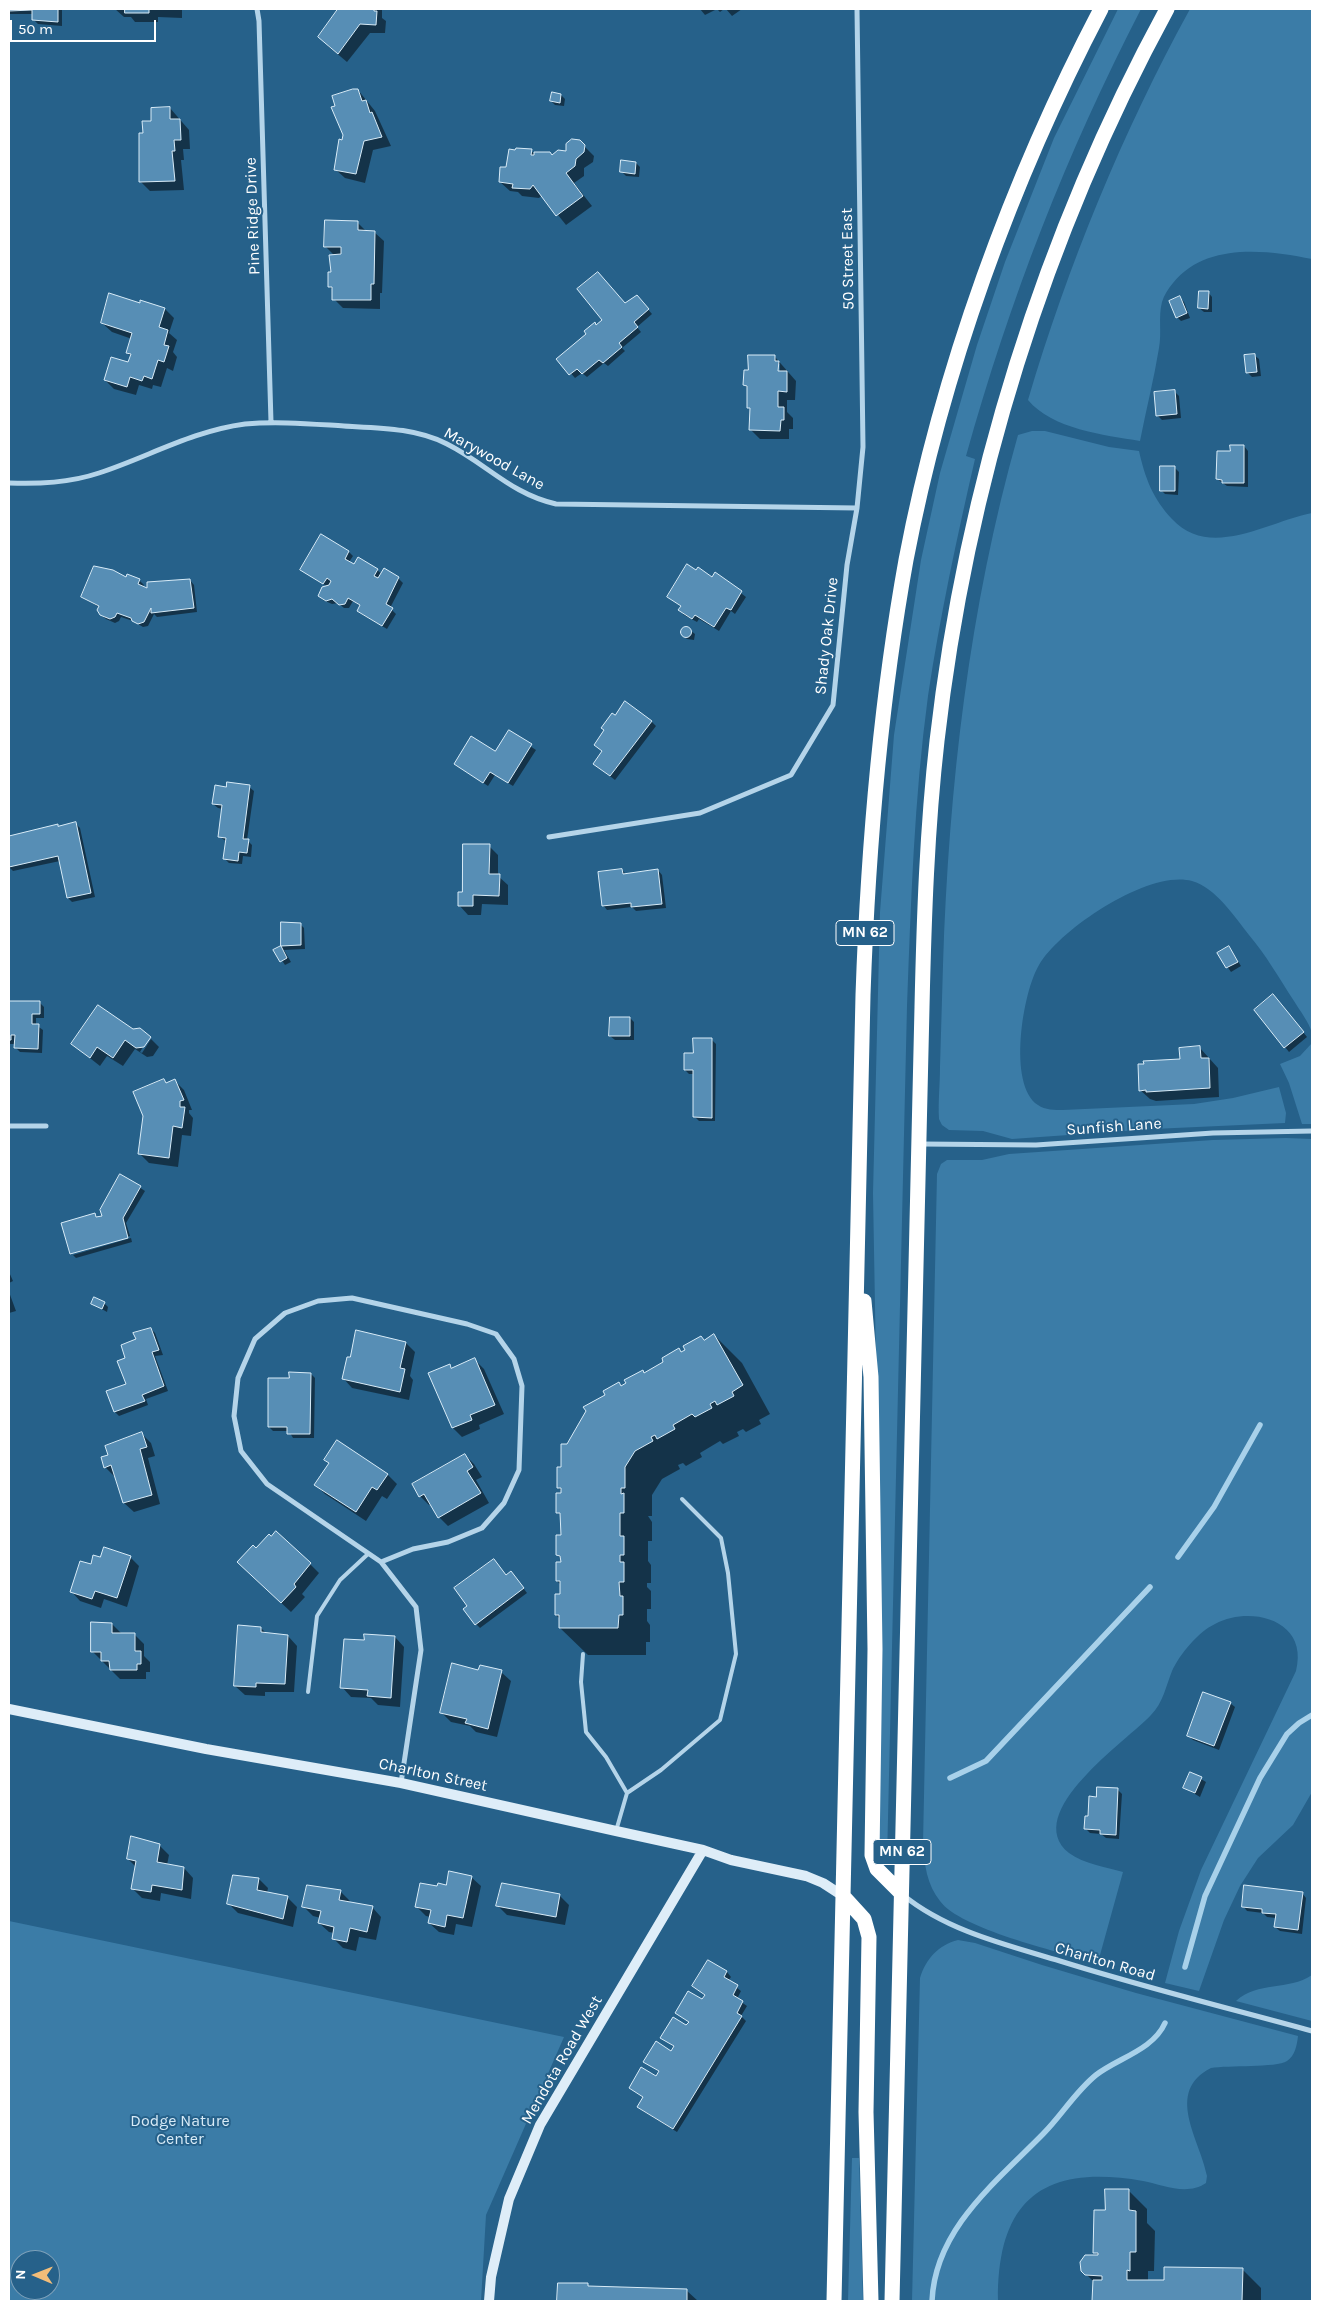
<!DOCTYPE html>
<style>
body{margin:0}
#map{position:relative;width:1321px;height:2310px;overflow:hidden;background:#26618a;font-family:Karla,sans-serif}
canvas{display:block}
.frame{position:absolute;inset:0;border:10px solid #fff;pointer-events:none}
.north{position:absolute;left:10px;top:2250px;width:50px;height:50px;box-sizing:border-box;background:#26618a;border:1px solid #7da0b9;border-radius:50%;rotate:271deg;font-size:14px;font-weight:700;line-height:20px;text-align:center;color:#fff}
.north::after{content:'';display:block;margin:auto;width:18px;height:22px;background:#f2bd79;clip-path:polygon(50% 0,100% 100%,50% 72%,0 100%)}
.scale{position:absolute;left:10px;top:20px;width:146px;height:22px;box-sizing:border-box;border:2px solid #fff;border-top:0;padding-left:6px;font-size:15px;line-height:18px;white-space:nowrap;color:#fff;-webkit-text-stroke:4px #26618a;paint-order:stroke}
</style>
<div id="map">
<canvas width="1321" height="2310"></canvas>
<div class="frame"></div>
<div class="north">N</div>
<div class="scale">50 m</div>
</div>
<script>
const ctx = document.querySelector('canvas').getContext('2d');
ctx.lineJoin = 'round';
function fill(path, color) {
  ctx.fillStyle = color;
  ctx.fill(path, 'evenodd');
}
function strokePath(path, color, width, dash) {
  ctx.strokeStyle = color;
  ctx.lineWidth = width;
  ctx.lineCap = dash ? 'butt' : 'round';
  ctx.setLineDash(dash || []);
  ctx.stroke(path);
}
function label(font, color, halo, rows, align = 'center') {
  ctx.font = font + ' Karla,sans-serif';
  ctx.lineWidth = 4;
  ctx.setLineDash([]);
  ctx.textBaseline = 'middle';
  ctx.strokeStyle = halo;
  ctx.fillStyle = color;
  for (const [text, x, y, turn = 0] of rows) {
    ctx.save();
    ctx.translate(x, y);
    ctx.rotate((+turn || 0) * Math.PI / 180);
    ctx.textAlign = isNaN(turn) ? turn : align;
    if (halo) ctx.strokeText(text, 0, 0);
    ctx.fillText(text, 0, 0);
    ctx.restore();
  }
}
fill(new Path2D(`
 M1118,9H1141C1066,154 1010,299 966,456L975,459C957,537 940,616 928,696C914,799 911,903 907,1006L887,1861L880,1856L878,1851L881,1648L873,1193L880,912L894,735L921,560L940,473L977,345L1005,262L1054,138Z
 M1190,9H1312V259C1267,250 1206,242 1173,283C1168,289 1164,295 1162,302C1158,317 1162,333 1159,348C1154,379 1146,410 1140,441C1104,435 1052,429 1028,400C1068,265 1122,133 1190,9Z
 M1032,431H1045L1109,447L1139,451C1145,478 1153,499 1172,519C1210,560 1267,522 1312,513V1033C1309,1022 1300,1011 1294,1001C1279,978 1266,955 1249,935C1234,916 1216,888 1192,881C1149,869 1060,929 1039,965C1023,991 1007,1085 1038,1105C1045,1110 1055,1110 1063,1110L1194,1104L1233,1098L1279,1087L1286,1113L1285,1123L1153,1129L1012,1139L983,1131L949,1130L942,1125L939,1119C938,1102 940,1084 940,1067C941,1033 942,999 943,965C949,785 969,608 1018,435Z
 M1312,1043V1124H1302L1289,1083L1280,1064L1300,1056Z
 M1286,1138L1312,1139V1792L1293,1825L1258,1858L1240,1886L1224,1920L1199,1991L1165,1983L1179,1931L1201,1870L1296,1671C1309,1620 1251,1605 1215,1624C1198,1632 1180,1654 1172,1671C1166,1686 1163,1703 1151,1715C1128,1740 1020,1813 1069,1853C1084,1864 1106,1867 1123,1872L1100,1955L1092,1962C1057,1951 960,1929 940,1901C927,1885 924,1864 923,1843L937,1174L941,1164L947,1160H982L1009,1154L1213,1140Z
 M9,1921L564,2037L486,2215L481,2301H9ZM20,2260H50V2290H20Z
 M958,1940L975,1943L1042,1965L1136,1993L1298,2036C1297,2045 1295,2056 1287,2061C1276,2068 1228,2065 1211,2068C1164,2092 1200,2139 1207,2176L1206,2183C1187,2196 1163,2185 1143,2181C1045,2164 997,2198 998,2301H912L920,1978C926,1959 938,1945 958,1940Z
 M1312,1975V2021L1236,2001C1258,1981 1288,1991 1312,1975Z
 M852,2158H859L863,2301H848Z`), '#3b7ca7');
fill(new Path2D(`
 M9,9H62V26L38,24L33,19V14H9Z
 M115,9H182V18L158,17V22H135L131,17H124Z
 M340,9H382V18L386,21L385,33H370L347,62L328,46Z
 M700,9H724L720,12L717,9L705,15Z
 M726,9H742L732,16Z
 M358,90L375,111L391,146L373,150L365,183L345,178L335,169Z
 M561,95L565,99L564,106L555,105L551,101Z
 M170,108L189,130L190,149H183L184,160H181L184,190L150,191L140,181L144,134L153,122Z
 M579,141L594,156L593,162L584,168V176L574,183L592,206L566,225L542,195L539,198L522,196L518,192L510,191L500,182L507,168L531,151L535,154L552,157L567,152Z
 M636,163L640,167L639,177L626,176L622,172Z
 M357,222L367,232H374L384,241L382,293H380V309L343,308L334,299V291L329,286L335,256L325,246Z
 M1208,292L1212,297V312H1204L1199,308Z
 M1180,298L1184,302L1190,318L1181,321L1177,317Z
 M641,301L652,314L637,327L641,332L622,348L625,351L608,366L604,363L587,377L582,373L575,378L558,359L587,334L595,324L597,326L626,305Z
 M140,305L165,309L174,318L169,333L177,340L173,352L177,357L173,371L167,368L161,387L153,385L152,389L139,385L136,395L114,389L105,380L129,364L131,356L127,353L132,339L112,332L102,323Z
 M1254,355L1259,359L1261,376L1252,377L1248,373Z
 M775,357L796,381L795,400H787V412L793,418V429H789V439H760L751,430L752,410L748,407V389L745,385L749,371ZM777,364H780V377H777Z
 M1175,392L1179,396L1181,418L1162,420L1158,416Z
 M1244,446L1248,451V487L1227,486L1217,479L1231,453Z
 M1174,467L1179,472L1178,495L1165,494L1161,490Z
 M349,552L353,556L349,562L354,566L377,570L382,574L398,578L403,583L390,608L396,614L387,629L363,615L358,611L361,606L353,601L349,608H344L338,603L332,604L323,600L319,595L328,587L301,569Z
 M716,574L746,597L735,614L731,611L719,631L699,619L697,622L684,615L680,610L682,607L669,597L712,579Z
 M127,579L139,580L144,585L142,587L148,590L190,580L194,585L197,612L157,617L154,614L148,626L143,627L133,621L121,617L119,621L115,623L106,619L101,615L99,607L82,597Z
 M686,627L695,634L694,640L687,639L682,635L683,629Z
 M651,721L656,726L615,780L594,764Z
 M509,732L536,750L513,786L495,775L488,786L455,764L496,753Z
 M249,787L254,791L247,840L252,845L251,857L243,856L242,864L229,863L224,858L227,842L220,837L223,809L218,808L213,804L227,788Z
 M76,824L80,828L95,897L72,902L68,898L60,861L13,871L9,867V838L57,825L59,827Z
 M489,846L498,855V876L508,885V905L482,904L481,915H468L459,905L463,893Z
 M622,870L627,875L658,870L662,875L666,908L636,911L632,907L607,910L603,905Z
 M282,923L300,924L304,928L305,949L284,950L291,962L285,965L275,950L282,947Z
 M1229,947L1241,966L1231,972L1218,953Z
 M1277,1000L1307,1037L1289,1052L1255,1010Z
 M9,1002L40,1003L44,1007V1018H36V1025L43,1030L42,1053L20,1052L16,1048V1044H9Z
 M630,1018L634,1022V1040H615L610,1036Z
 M133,1031L149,1037L140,1052L142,1053L151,1039L159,1047L153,1056L147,1057L135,1049L123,1066L107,1056L100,1066L72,1044Z
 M711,1039L716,1044L715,1121H699L695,1117V1074H689L685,1070L694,1054Z
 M1200,1048L1218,1068L1219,1097L1156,1101L1150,1099L1140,1090L1145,1065L1181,1060Z
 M164,1080L167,1084L175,1081L184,1090L192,1110H189V1113L193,1118L191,1136L182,1135L178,1167L149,1163L139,1153Z
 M121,1175L145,1191L126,1223L130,1236L72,1252V1255L63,1224L94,1214L98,1218L103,1216Z
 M131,1238L132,1242L76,1258L73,1255Z
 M9,1272L13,1281L9,1283Z
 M9,1292L16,1311L9,1313Z
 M104,1303L108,1307L107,1312L93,1304Z
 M151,1329L155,1333L163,1355L155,1356L168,1391L146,1399L148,1405L119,1416L115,1412L107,1392L128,1385L127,1358L137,1340Z
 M714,1335L742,1363L770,1414L759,1420L761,1424L746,1432L743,1429L737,1432L739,1436L723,1444L720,1441L700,1453L702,1457L686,1466L683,1463L678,1465L680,1469L662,1479L652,1495V1516H648L652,1522V1541H648V1561L651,1565V1583H647V1587L651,1591V1609H647V1621L650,1625V1642H646V1655H588L560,1628V1619L556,1615L561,1595V1585L557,1581L562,1563V1559L557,1555L562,1536V1516L558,1512L562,1492L558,1487L568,1445L606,1396L619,1383L622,1387L643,1371L645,1374L665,1362L679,1350L682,1353Z
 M406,1343L415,1352L410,1376L413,1380L409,1400L352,1388L343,1378Z
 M475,1360L484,1369L504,1414L479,1425L480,1429L462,1437L453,1428L449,1365L453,1369Z
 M311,1374L315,1378L314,1438H293L289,1431H273L269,1427L290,1379Z
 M142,1434L151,1443L155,1456L148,1458L160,1504L134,1512L124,1503L116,1476H114L105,1467L110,1456Z
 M337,1442L388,1475L397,1484L387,1499L382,1496L366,1521L325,1494L316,1485L330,1463Z
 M465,1455L474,1464L482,1477L476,1480L489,1503L448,1526L439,1517L432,1504L429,1505L420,1496Z
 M256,1550L310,1564L319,1573L302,1594L305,1597L291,1612L248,1572Z
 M130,1557L139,1566L127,1607L104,1599L101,1608L80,1601L71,1591L91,1566L101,1559Z
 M506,1576L515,1577L527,1593L480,1628L476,1624Z
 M112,1624L121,1633L135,1635L144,1644V1656L150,1662V1672H146V1679H120L93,1652Z
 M261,1628L267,1634L288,1636L297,1646L294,1692H265V1696L245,1695L235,1686Z
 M395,1637L404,1647L400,1707L378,1705L371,1698L351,1697L342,1687L365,1642Z
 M479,1671L501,1672L511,1681L497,1737L476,1732L470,1726L451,1722L441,1712Z
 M1230,1703L1235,1707L1219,1750L1193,1740L1188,1735Z
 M1191,1773L1206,1782L1200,1797L1185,1788Z
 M1117,1789L1122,1794L1119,1839L1106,1838L1101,1834L1090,1833L1086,1829L1098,1798Z
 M160,1846L169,1855L167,1865L184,1868L193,1878L191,1899L161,1893L160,1901L142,1898L132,1888L136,1867L128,1859Z
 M471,1877L481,1886L472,1927L456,1924L454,1935L439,1932L429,1923L431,1917L426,1916L417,1907L438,1888Z
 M259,1879L268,1888L267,1893L287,1897L297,1907L293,1927L238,1913L229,1904Z
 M340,1891L350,1901L349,1903L372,1907L381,1917L376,1940L359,1937L356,1951L343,1948L333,1938L334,1933L329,1932L319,1923L321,1918L313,1916L304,1907Z
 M1302,1893L1306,1898L1302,1934L1280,1931L1275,1927L1276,1918L1267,1917L1263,1913L1247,1911L1243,1906Z
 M559,1895L569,1905L565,1925L507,1915L498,1906Z
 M708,1961L727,1972L731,1977L728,1981L741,1991L737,1999L747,2006L741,2016L746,2021L677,2132L643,2111L638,2107L644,2098L630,2088L656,2078L660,2072L645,2062L672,2052L675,2047L662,2038L687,2027L690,2023L676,2013L703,2001L706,1996L693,1986Z
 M1128,2190L1147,2209V2223L1155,2231L1154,2271H1148V2281H1165L1242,2269L1261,2288V2301H1094V2282L1082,2270L1099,2256L1095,2252L1106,2211Z
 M560,2284L587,2285L590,2287L686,2290L698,2301H558Z`), '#0007');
strokePath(new Path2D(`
 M1178,1557L1214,1507L1260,1425
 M950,1778L986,1761L1150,1587
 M1185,1967L1205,1896L1260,1778L1287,1734L1299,1723L1312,1715
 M932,2301C935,2229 996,2182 1043,2134C1062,2115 1075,2092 1096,2075C1118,2058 1153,2050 1165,2023`), '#a8d1ea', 5.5);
const building = new Path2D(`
 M9,9H58V22L32,20V10L9,11Z
 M125,9H149V13H125Z
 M338,9H374V11H377L376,25L360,24L338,54L318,37Z
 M353,89H358L362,101L366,100L370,113L372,112L382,137L364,141L356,174L334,170L339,139L342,140L343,135L331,107L335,106L332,96Z
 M552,92L561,94L560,103L550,101Z
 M170,107V119H180L181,140H174L175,151H172L175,181L139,182V133H143L142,121H151V108Z
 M572,139L580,140L585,145L584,152L576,159L575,166L566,173L583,196L556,216L533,185L530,189L512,188L513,184L499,182L500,167H506L509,149L515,150L516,148L532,149L531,155H534V152H550L552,155L558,150L566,151V144Z
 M621,160L636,162L635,174L620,172Z
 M325,220L358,221V230L375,231L374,284H371V300H332V287H328V272H331L329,255L341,254V247H324Z
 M598,272L625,303L637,295L649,309L634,322L638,327L619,343L622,347L603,363L599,360L582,374L577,369L569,375L556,359L586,334L584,331L595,322L596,325L602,320L577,289Z
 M1199,291H1209L1208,309L1198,308Z
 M109,293L140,303V300L165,308L159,327L168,330L164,345L169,346L164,362L158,360L152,379L144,376L142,381L130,377L127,387L104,380L111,357L128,362L131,354L126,353L132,333L101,323Z
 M1180,296L1187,313L1176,318L1169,301Z
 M1255,354L1257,372L1246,373L1244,355Z
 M748,355H775V361H779L778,371H787V392L778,391V407H784V420H781L780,431L749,430L750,408H747V386L743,385L744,370H748Z
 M1175,390L1177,414L1156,416L1154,392Z
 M1230,445H1244V483H1222V480L1216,479L1217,451H1230Z
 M1160,466H1175V491H1160Z
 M321,534L349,551L345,559L354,564L358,557L378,569L374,576L378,578L384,568L399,577L386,604L393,608L382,626L357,611L360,605L348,598L345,604L339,605L332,599L326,601L318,596L322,587L329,585L331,581L327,578L323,584L300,570Z
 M687,564L696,570L698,567L712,577L715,572L742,591L731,610L726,608L714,627L695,615L692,619L678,610L681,606L667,597Z
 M94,566L113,570L126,577L127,574L140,579L138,584L147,588V582L190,579L194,608L151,613V608L144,622L138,624L132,621L131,618L117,613L115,617L110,619L100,615L97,610L99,606L81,597Z
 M680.5 632a5.5 5.5 0 1 1 11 0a5.5 5.5 0 1 1-11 0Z
 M625,701L652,721L610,776L593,764L602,751L594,745L604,730L601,728L612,713L615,715Z
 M509,730L532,744L508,783L490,772L483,783L454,764L471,736L495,751Z
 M227,782L250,785L243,839H249L247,853L239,852L238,861L223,859L226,838L218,837L222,805L212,804L215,785L226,787Z
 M76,822L91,893L67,898L58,856L9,867V836L58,824V826Z
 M463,844H490L489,874H500L499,896L473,895V906H458V892H462Z
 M622,869L623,874L658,869L662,904L631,907V903L602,906L598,872Z
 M281,922L301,923V945L281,946Z
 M281,946L287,958L280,962L273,950Z
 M1229,946L1238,962L1226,968L1217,953Z
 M1273,994L1304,1032L1284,1048L1254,1010Z
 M9,1001H40V1014H32V1024H39L38,1049L14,1048L15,1035H11V1040H9Z
 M98,1005L133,1029L140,1028L151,1037L144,1047L136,1048L125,1040L113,1058L97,1047L90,1058L71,1044Z
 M610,1017H630V1036H609Z
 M693,1038H712V1118L693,1117V1070H684V1053H693Z
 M1200,1046L1201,1058H1209L1210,1088L1146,1092V1090L1139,1091L1138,1064H1144L1143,1061L1180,1059L1179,1048Z
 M164,1079L166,1083L175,1079L184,1100L180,1101V1107H185L182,1128L173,1126L169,1158L138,1154L143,1116L133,1092Z
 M120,1174L141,1186L123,1218L128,1238L70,1254L61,1223L95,1213L96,1217L102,1216L100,1210Z
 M94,1297L105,1302L102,1309L91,1304Z
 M151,1328L159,1350L152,1352L164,1386L142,1395L145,1401L114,1412L106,1391L126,1384L117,1361L125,1358L121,1345L136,1339L133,1333Z
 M356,1330L406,1342L400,1368L405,1369L400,1392L342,1379L347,1357H350Z
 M714,1334L743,1385L732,1392L734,1396L717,1405L715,1401L710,1404L712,1408L695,1417L692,1414L673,1425L675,1429L657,1439L655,1435L651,1437L653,1441L635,1451L625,1467V1488H621V1494L624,1493V1513H620V1536H624V1555H620V1562H624V1582H619L620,1596H623V1615H619L618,1628H559V1615H555V1594H560V1581H556V1562H561L560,1556L556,1555V1535H561L560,1513H556V1493H561V1488H557V1467H561V1444H567L586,1411L583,1407L605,1395L603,1391L619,1382L621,1386L626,1383L624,1380L643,1370L644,1373L663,1362L662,1358L679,1348L681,1352L685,1350L683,1346L701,1336L704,1340Z
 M475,1358L495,1405L470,1415L472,1420L452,1428L428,1373L450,1364L451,1368Z
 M289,1372L311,1373L310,1434H287V1427H268V1378H289Z
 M142,1432L147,1447L140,1449L152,1495L123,1503L111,1465L104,1468L101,1457L108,1455L105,1446Z
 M337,1440L388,1474L377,1490L372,1487L356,1512L314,1485L329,1463L324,1460Z
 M465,1454L473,1467L467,1471L481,1493L438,1518L424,1494L419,1497L412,1484Z
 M276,1531L311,1563L294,1584L296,1587L281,1603L237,1562L253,1545L256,1548L269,1534L271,1536Z
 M104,1547L131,1556L117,1598L95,1591L92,1599L70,1592L80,1561L91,1564L93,1555L100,1557Z
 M494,1559L506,1575L511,1571L524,1588L475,1625L463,1609L467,1606L454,1588Z
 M91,1622L112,1623V1633H135V1651H141V1664H137V1670H110L109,1661H101V1652H91Z
 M238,1625L261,1627V1632L288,1635L285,1684L256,1683V1687L234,1686Z
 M364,1634L395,1636L391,1698L367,1696L368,1690L340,1688L344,1639L364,1640Z
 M452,1663L478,1670L480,1665L502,1670L488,1729L465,1723L467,1719L440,1713Z
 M1203,1692L1231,1702L1214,1746L1187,1736Z
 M1190,1772L1202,1777L1195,1793L1183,1788Z
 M1097,1787L1118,1788L1116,1835L1100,1834V1830L1084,1829L1085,1816H1088L1089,1796L1096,1797Z
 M131,1836L160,1844L157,1862L184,1867L182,1890L152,1885L151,1892L131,1889L136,1861L127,1859Z
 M449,1871L472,1876L463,1918L447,1915L445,1927L428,1923L431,1910L415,1907L420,1883L437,1886L438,1883L446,1885Z
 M233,1875L259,1878L257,1890L288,1896L283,1919L227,1904Z
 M502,1883L560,1894L556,1917L496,1906Z
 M307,1885L341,1890L339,1900L373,1906L367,1932L350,1928L347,1942L332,1939L334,1927L318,1923L321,1911L302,1907Z
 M1244,1885L1303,1892L1298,1930L1274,1927L1276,1914L1262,1913V1909L1242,1907Z
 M708,1960L727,1971L724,1977L738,1985L733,1995L743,2001L737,2013L742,2016L673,2129L637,2107L643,2097L629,2088L641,2067L656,2076L659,2071L643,2062L656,2041L671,2051L674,2046L660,2038L673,2017L686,2025L689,2022L675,2013L688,1991L702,1999L705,1995L692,1986Z
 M1105,2189H1129V2210L1136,2211V2252H1130V2271L1127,2270V2280H1164V2267L1243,2268L1242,2301H1092L1093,2280H1102V2276L1085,2275L1081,2271L1080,2262L1085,2255H1098V2253H1093L1094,2210H1105Z
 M558,2283H588V2286L687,2289V2301H557Z`);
fill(building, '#578eb5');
strokePath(building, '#d8ebf7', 1);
strokePath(new Path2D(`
 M583,1654L581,1682L586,1732L606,1757L627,1793
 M308,1692L317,1616L340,1580L368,1554
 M616,1831L627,1793L661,1770L720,1720L736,1654L728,1573L721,1538L682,1499`), '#b4d4e9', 4);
strokePath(new Path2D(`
 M257,9L259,21L271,422
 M9,483C39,484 69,483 99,473C148,457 192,431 245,424C278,421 311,424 344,426C379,428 416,428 447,444C487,464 511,494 556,504L857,508
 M549,837L700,813L791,775L833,705L847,565L857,508L863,447L857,9
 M9,1126H46
 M921,1144L1036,1145L1213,1133L1312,1131
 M352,1298L467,1324L496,1334L514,1359L522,1386L519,1470L504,1503L482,1528L448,1542L413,1549L381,1562L267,1484L241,1451L234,1416L238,1378L255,1339L285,1313L318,1301Z
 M381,1562L416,1607L421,1650L401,1783
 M903,1895C947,1931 1007,1945 1060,1961C1143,1987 1228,2008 1312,2031`), '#b4d4e9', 5);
strokePath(new Path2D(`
 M9,1709L206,1749L401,1783L616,1831L703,1850L731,1860L806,1876L823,1883L843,1896
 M489,2301L491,2277L509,2199L540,2125L703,1850`), '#deedf8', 10);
strokePath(new Path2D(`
 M864,1301L871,1377L875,1649L872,1855L877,1869L901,1893
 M843,1896L864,1919L869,1937L866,2112L871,2301
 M834,2301L863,995C868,849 880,704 906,560C942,371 1012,179 1101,9
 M892,2301L922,1007C924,918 927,829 937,741C966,486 1044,235 1167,9`), '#fff', 15);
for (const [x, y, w] of [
 [865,933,58],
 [902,1852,58]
]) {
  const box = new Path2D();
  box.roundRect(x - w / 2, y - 12.5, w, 25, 4);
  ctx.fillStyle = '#26618a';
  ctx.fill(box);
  strokePath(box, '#fff', 1);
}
label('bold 15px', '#fff', null, [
 ["MN 62",865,933],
 ["MN 62",902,1852]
]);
label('16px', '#fff', '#26618a', [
 ["Pine Ridge Drive",253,216,-92],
 ["50 Street East",848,259,-91],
 ["Marywood Lane",494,459,29],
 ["Shady Oak Drive",827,636,-84],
 ["Sunfish Lane",1114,1127,-4],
 ["Charlton Street",433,1775,12],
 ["Charlton Road",1105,1962,16],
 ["Mendota Road West",562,2060,-60]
]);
label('16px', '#d8ebf7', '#26618a', [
 ["Dodge Nature",180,2121],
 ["Center",180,2139]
]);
</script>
